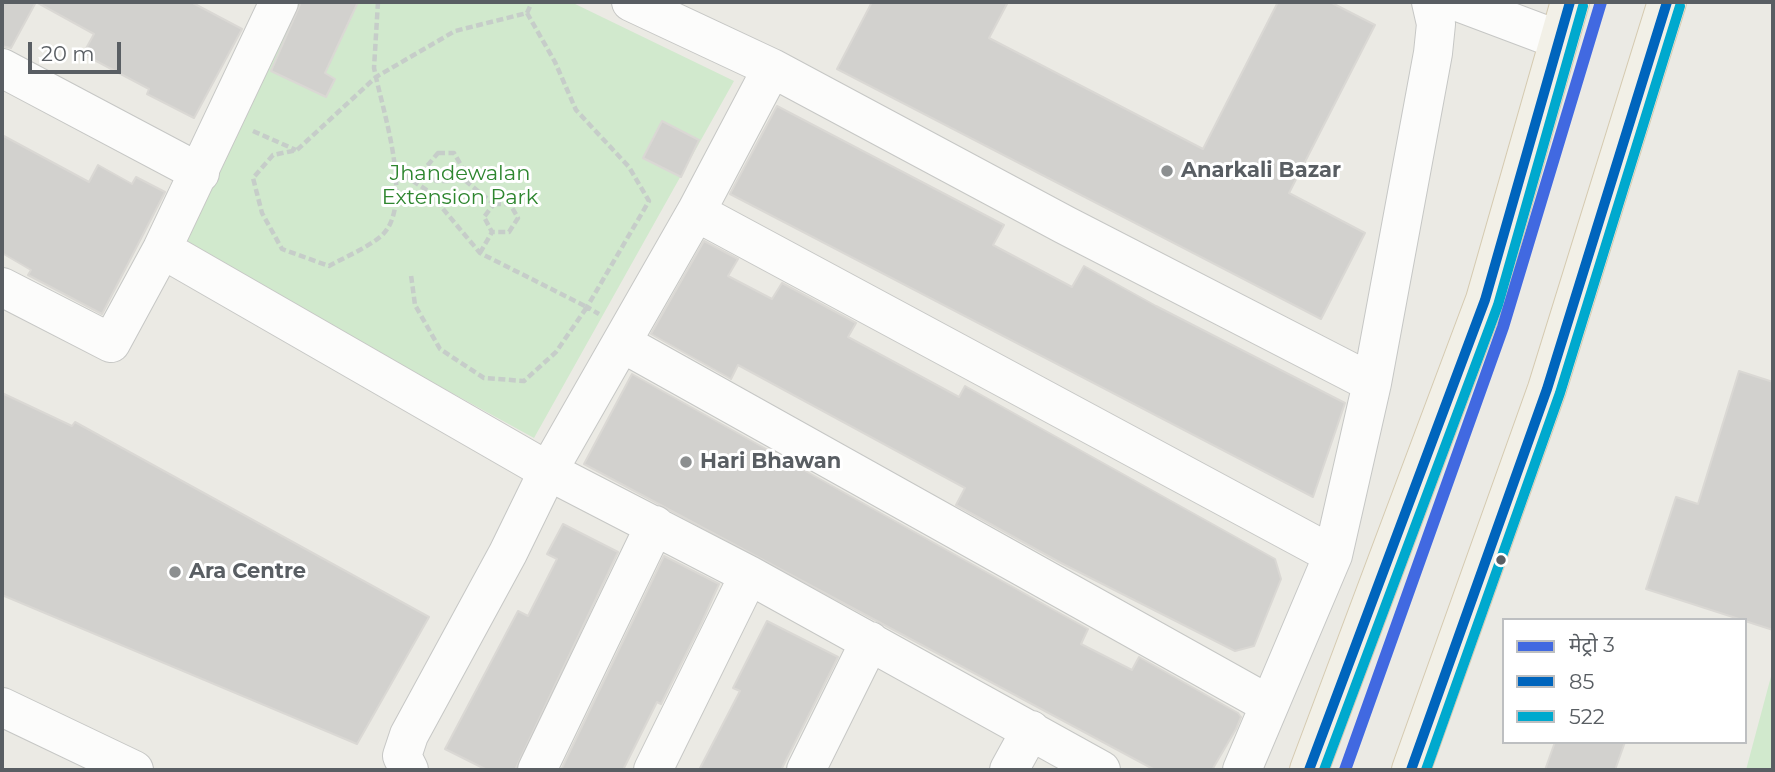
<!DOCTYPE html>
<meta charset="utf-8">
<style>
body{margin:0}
#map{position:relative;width:1775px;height:772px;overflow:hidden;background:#ebeae4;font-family:Montserrat,"Noto Sans Devanagari",sans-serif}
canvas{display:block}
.frame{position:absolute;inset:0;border:4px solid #595e63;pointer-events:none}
.legend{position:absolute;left:1502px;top:618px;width:245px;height:126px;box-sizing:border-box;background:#fff;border:2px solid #bdbfc1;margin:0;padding:9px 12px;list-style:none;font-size:21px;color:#595e63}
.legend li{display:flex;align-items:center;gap:14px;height:35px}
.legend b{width:35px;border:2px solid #bdbfc1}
.scale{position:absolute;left:28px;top:42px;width:93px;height:32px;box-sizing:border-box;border:4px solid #595e63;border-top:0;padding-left:9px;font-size:21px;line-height:24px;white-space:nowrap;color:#595e63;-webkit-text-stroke:5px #fff;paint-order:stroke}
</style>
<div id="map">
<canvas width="1775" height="772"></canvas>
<div class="frame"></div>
<ul class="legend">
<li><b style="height:9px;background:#4169e1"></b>मेट्रो 3</li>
<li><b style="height:9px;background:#0065bd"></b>85</li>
<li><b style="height:9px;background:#00a9ce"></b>522</li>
</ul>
<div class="scale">20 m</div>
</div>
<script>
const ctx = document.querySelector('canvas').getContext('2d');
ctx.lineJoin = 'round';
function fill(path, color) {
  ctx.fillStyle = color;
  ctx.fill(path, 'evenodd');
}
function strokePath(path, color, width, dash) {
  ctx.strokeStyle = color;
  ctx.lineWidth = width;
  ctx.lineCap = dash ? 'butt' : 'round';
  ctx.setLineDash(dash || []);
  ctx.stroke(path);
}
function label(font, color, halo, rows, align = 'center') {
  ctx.font = font + ' Montserrat,sans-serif';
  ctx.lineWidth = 6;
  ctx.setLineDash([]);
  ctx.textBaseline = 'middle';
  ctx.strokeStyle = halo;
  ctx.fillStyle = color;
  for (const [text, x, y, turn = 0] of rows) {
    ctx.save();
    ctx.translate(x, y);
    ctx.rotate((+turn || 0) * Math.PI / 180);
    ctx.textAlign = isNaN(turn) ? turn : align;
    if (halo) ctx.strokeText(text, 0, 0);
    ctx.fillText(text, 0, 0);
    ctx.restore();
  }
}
fill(new Path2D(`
 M295,2H571L734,81L534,438L184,246Z
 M1773,669V770H1746Z`), '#d1e9cd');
const building = new Path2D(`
 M2,2H191L242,29L194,118L147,94L149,89L83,54L94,34L36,2L11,48L2,46Z
 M301,2H358L325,73L335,79L326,97L271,71Z
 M872,2H1008L989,38L1203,149L1278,2H1330L1375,25L1289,193L1365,233L1321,319L837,69Z
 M777,106L1004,225L993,245L1072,287L1084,266L1156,306L1345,403L1313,497L730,194Z
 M662,121L699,140L681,177L643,158Z
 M2,135L89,182L98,165L132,184L136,177L165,192L102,314L28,275L31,270L2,253Z
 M704,241L738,259L728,276L772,299L782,283L856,323L848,337L959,397L965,386L1275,559L1281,579L1254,646L1235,651L1061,563L956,505L965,488L738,365L731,379L651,334Z
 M1739,371L1773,382V630L1646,589L1676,497L1698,504Z
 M632,374L1088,629L1081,644L1132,670L1139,657L1238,713L1241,717L1236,729L1212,770H1155L584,464Z
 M2,393L72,426L75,422L429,617L357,744L2,595Z
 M563,524L618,552L515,770H487L445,749L518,611L528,616L557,559L547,554Z
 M664,556L719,584L701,624L661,704L657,702L623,770H561Z
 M767,621L838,657L781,770H699L740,691L733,688Z
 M1555,742H1625L1615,770H1545Z`);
fill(building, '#d2d1ce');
strokePath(building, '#dad8d4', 2);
const minor = new Path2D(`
 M631,2L772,68
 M1458,2L1559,40
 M2,68L200,173
 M696,212L1333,555
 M162,249L548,471L749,575L1101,770
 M2,287L111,343L162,249L279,2
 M622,343L1268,704
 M2,707L134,770
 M409,770L402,756L409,735L508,553L548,471L696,212L772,68L1065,225L1372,383
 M537,770L655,525
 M653,770L749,575
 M806,770L870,641
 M1009,770L1031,730
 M1242,770L1333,555L1372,383L1433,53L1436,24L1431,2`);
const major = new Path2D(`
 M1309,770L1485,300L1570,2
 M1411,770L1547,389L1667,2`);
strokePath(minor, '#c6c7c5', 40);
strokePath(major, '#d5cab0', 40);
strokePath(new Path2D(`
 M378,2L374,68L376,77C384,115 415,209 380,237C365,249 345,257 329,266L282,249L262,213L253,178L273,155L297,150L376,77L455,31L527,13L532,2
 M527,13L555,62L576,110L629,167L649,201L587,307L599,314
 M253,131L296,150
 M438,153H454L462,167L453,181H436L427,166Z
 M395,169L428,191L480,253L587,307L556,352L524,381L484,378L440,349L415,305L411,275
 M457,174L494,204
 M494,204H510L518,218L509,232H492L484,217Z
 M480,253L492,232`), '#c6cdc9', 4.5, [7, 3.5]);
strokePath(minor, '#fcfcfb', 38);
strokePath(major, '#f2f0e7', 38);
strokePath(new Path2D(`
 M1309,770L1485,300L1570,2
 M1411,770L1547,389L1667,2`), '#0065bd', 10);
strokePath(new Path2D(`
 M1324,770L1498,305L1583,6
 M1426,770L1560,393L1680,6`), '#00a9ce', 10);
strokePath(new Path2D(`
 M1345,770L1503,327L1601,2`), '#4169e1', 12);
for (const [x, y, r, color] of [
 [1167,171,7,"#8c8f90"],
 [686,462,7,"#8c8f90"],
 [1501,560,6,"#595e63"],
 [175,572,7,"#8c8f90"]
]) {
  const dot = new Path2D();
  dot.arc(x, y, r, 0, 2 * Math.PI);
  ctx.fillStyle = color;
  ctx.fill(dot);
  strokePath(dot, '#fff', 2.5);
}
label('bold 21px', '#595e63', '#fff', [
 ["Anarkali Bazar",1181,171],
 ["Hari Bhawan",700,462],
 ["Ara Centre",189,572]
], 'left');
label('21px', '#2e862f', '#fff', [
 ["Jhandewalan",460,174],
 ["Extension Park",460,198]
]);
</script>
